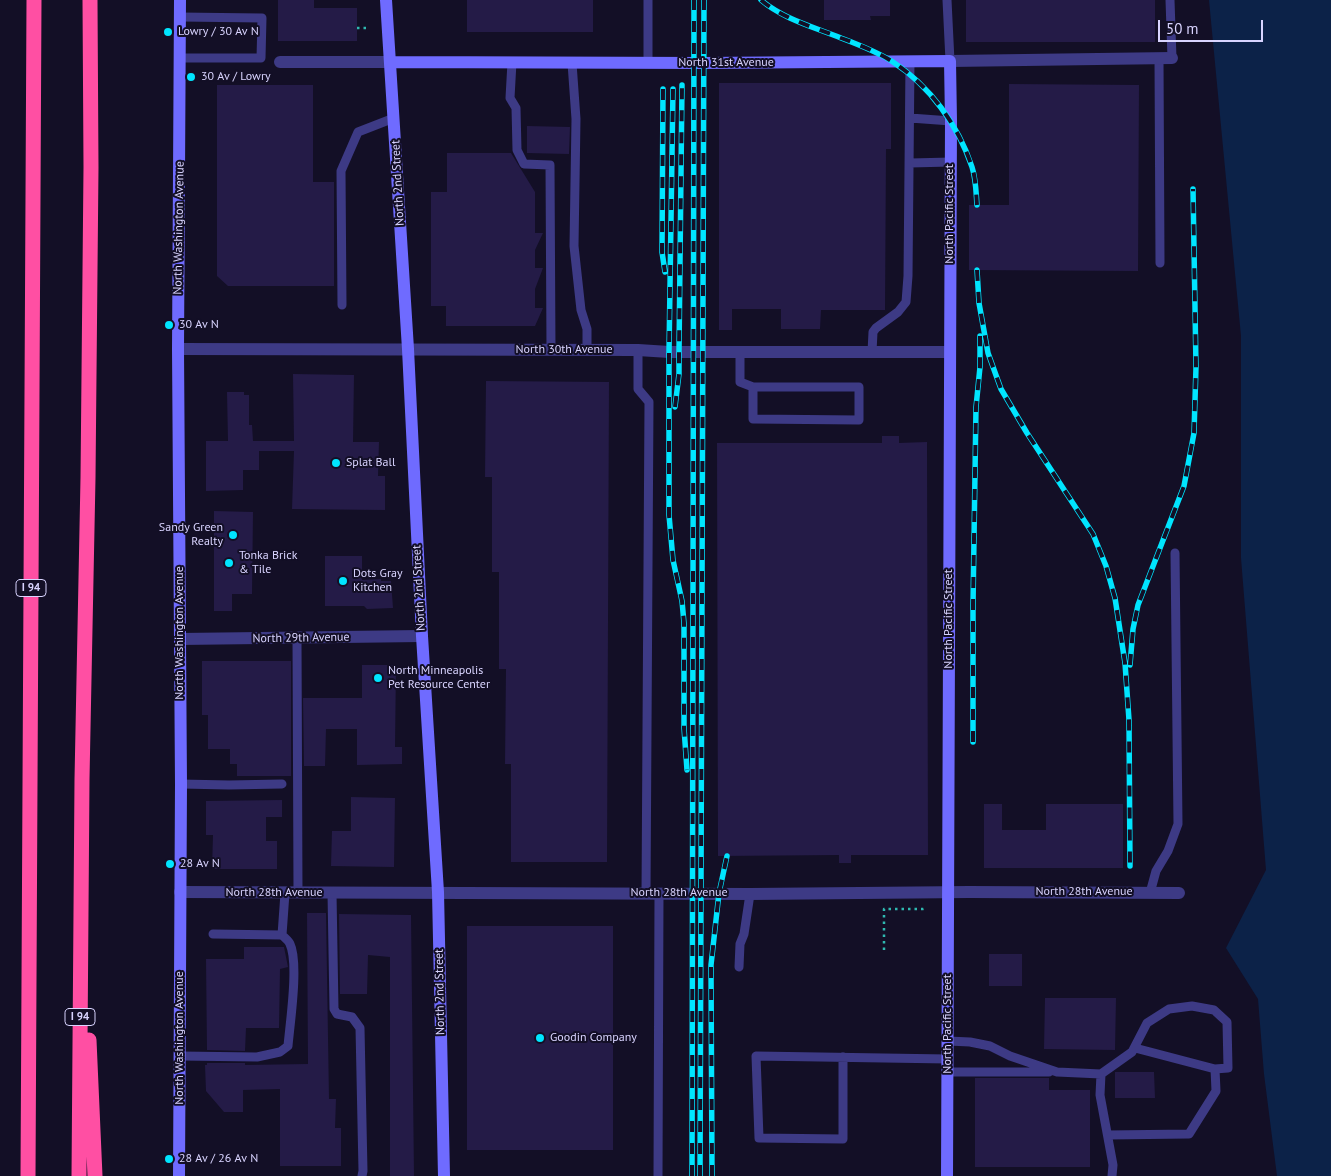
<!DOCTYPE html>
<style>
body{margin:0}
#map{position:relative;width:1331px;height:1176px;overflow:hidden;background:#130f26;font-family:"PT Sans",sans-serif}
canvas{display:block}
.scale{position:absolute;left:1158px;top:20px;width:105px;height:22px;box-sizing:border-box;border:2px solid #d9d4ff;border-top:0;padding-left:6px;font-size:15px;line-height:18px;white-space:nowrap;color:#d9d4ff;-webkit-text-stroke:4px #130f26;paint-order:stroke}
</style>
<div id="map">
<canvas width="1331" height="1176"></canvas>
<div class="scale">50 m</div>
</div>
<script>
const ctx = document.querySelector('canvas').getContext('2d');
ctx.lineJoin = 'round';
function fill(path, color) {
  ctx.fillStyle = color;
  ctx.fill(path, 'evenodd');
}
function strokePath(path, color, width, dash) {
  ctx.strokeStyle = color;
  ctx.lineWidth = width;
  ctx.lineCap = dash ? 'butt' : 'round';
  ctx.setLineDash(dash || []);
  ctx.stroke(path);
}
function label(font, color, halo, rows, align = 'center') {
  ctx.font = font + ' "PT Sans",sans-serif';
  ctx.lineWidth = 4;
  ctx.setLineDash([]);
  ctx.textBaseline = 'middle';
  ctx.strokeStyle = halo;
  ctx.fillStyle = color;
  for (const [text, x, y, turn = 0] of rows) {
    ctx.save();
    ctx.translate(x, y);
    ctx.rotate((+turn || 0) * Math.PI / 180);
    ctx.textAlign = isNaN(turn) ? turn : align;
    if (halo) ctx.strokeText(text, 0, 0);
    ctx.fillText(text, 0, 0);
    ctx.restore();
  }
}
fill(new Path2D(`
 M1209,0H1331V1176H1277L1264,1074L1258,999L1226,948L1266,870L1241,558V336Z`), '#0c2248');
fill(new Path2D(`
 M278,0H314V8H357V41H278Z
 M467,0H593V32H467Z
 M824,0H890V16H870L871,20H824Z
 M966,0H1155V42H966Z
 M719,83H891V149H886L885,310H821L820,329H781V309H732V330H719Z
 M1009,84L1139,85L1138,271L969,270V205H1009Z
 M217,85H313V182H334V286H228L217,276Z
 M527,126L570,127L569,154L527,153Z
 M447,153H511L535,192V233H543L535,250V268H543L535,289V308H543L535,326H446V306H431V192H447Z
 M293,374L354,375L353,442H379L378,476H385V510L292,509L294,451H259V470H243V490L206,491V441H228L227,392H244V395H249V425H252L253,441H294Z
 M486,381L609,382L607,862H511V764H505L506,669H499V572H492V477H485Z
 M882,436H899V443L927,442L928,855H851V863H839V855L718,856L717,443H882Z
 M214,511L253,512L252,594H232V611H214Z
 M325,556H362V580L381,579V581H391L393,608L367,609L364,606H325Z
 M202,661H291V776H237V764H230V749H208V715H202Z
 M362,665H396L395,747H402V764L357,765V729H326L325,766H304L303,698H362Z
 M351,797L395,798L394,867L331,866L332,831H351Z
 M282,800V817H266V841H277V869H212L213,835H206V801Z
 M984,804H1002V830H1046V804H1123V868H984Z
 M307,913H326L329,1099H336L335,1128H341V1166H280V1089L243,1090V1112H224L206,1091L205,1065H207V1063H245V1065L308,1064Z
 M339,914L411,915L414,1176H390V957L368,955L367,994H340Z
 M467,926H613V1150H467Z
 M244,947H284L288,967L280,969L279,1028H246L245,1051L207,1050L206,959H244Z
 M989,954H1022V986H989Z
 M1045,998H1116L1115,1050L1044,1049Z
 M1115,1072H1154L1155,1098H1115Z
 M975,1078H1049V1090H1090V1167H975Z`), '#241b47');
strokePath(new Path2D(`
 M357,28H368
 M884,950V909H923L927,908`), '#2fb8b0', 2.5, [2.5, 4]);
strokePath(new Path2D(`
 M648,0V63
 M947,0L950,61
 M1170,0L1172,58
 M180,17L262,18L261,58H181
 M1159,59L1160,263
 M512,62L510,98L516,108L517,150L524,164L550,165L551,350
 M572,63L576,119L574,246L581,310L587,329V350
 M910,118L951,121
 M910,163L951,162
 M342,305L341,171L358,132L394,118
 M638,350V389L649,402L646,893
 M740,351V382L753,387H859V420L753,419V387
 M872,352L873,332L876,328L898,312L906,302L908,276L910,61
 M297,638L298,893
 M181,784L229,785L282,784
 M332,893L334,1009L337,1014L352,1017L360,1028L363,1171L362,1176
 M1150,893L1156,871L1168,851L1178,824L1175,553
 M213,934L282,935L285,893
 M739,967L740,944L744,934L750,894
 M948,1041L970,1042L990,1046L1010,1056L1057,1072L1101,1074L1100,1095L1113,1165L1112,1176
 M1135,1048L1215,1069
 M180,1056L257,1057L280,1052L288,1046C290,1023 299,963 290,944C289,941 285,938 282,935
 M843,1057V1139L759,1138L756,1056L948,1059
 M948,1072H1049
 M1101,1074L1132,1052L1147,1023L1169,1009L1192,1006L1214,1010L1227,1022L1228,1068L1215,1069L1216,1091L1189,1134L1108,1135
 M658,1176L659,893`), '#3d3a85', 9);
strokePath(new Path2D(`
 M950,61L1172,58
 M280,62H390
 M178,349L638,350L669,352H950
 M180,639L422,636
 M180,892L750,894L969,892L1179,893`), '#3d3a85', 12);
strokePath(new Path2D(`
 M386,0L408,349L422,636L438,892L444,1176
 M390,62L703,63L950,61L951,121L947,1176
 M179,1176L181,784L178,349L180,0`), '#6f6bff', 12);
strokePath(new Path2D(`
 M89,1040L95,1176
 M28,1176L34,0
 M79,1176L82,779L88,478L91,167L90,0`), '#ff4fa3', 15);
const rail = new Path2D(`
 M761,0C783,19 814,27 841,38C857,44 878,52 893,62C930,86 958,125 972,167C976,179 976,193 977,205
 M663,89L662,252L665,272
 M673,89L669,352V515L673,560L682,601L684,623V728L687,770
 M977,270L979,303L988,353L1001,389L1027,433L1093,534L1106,566L1115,598L1125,663L1129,720L1130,866
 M675,407L679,374V352L682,85
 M1130,665L1133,629L1138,605L1184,486L1194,433L1196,367L1193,189
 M973,742V605L976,407L980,367V336
 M692,1176L694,0
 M700,1176L704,0
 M712,1176L711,965L719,893L727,856`);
strokePath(rail, '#00e5ff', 5.5);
strokePath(rail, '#130f26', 4, [11]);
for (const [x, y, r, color] of [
 [168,32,5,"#00e5ff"],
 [191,77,5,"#00e5ff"],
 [169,325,5,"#00e5ff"],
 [336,463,5,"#00e5ff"],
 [233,535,5,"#00e5ff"],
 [229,563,5,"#00e5ff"],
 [343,581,5,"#00e5ff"],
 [378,678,5,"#00e5ff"],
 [170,864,5,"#00e5ff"],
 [540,1038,5,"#00e5ff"],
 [169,1159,5,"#00e5ff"]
]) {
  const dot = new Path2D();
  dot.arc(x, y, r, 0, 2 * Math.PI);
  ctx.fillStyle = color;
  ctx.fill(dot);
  strokePath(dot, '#130f26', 2);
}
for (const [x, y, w] of [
 [31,588,30],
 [80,1017,30]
]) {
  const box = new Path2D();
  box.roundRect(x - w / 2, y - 8.5, w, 17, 4);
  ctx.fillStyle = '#130f26';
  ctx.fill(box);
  strokePath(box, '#d9d4ff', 1);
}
label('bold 11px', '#d9d4ff', null, [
 ["I 94",31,588],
 ["I 94",80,1017]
]);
label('12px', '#d9d4ff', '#130f26', [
 ["Lowry / 30 Av N",178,32],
 ["30 Av / Lowry",201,77],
 ["30 Av N",179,325],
 ["Splat Ball",346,463],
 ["Sandy Green",223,528,"right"],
 ["Realty",223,542,"right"],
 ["Tonka Brick",239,556],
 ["& Tile",239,570],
 ["Dots Gray",353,574],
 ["Kitchen",353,588],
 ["North Minneapolis",388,671],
 ["Pet Resource Center",388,685],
 ["28 Av N",180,864],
 ["Goodin Company",550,1038],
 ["28 Av / 26 Av N",179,1159]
], 'left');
label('12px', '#d9d4ff', '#130f26', [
 ["North 31st Avenue",726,63],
 ["North 2nd Street",398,183,-93],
 ["North Pacific Street",950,214,-90],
 ["North Washington Avenue",179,228,-89],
 ["North 30th Avenue",564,350],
 ["North 2nd Street",419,588,-93],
 ["North Pacific Street",949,619,-90],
 ["North Washington Avenue",180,633,-90],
 ["North 29th Avenue",301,638,-1],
 ["North 28th Avenue",1084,892],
 ["North 28th Avenue",274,893],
 ["North 28th Avenue",679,893],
 ["North 2nd Street",440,992,-91],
 ["North Pacific Street",948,1024,-90],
 ["North Washington Avenue",180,1038,-90]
]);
</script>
